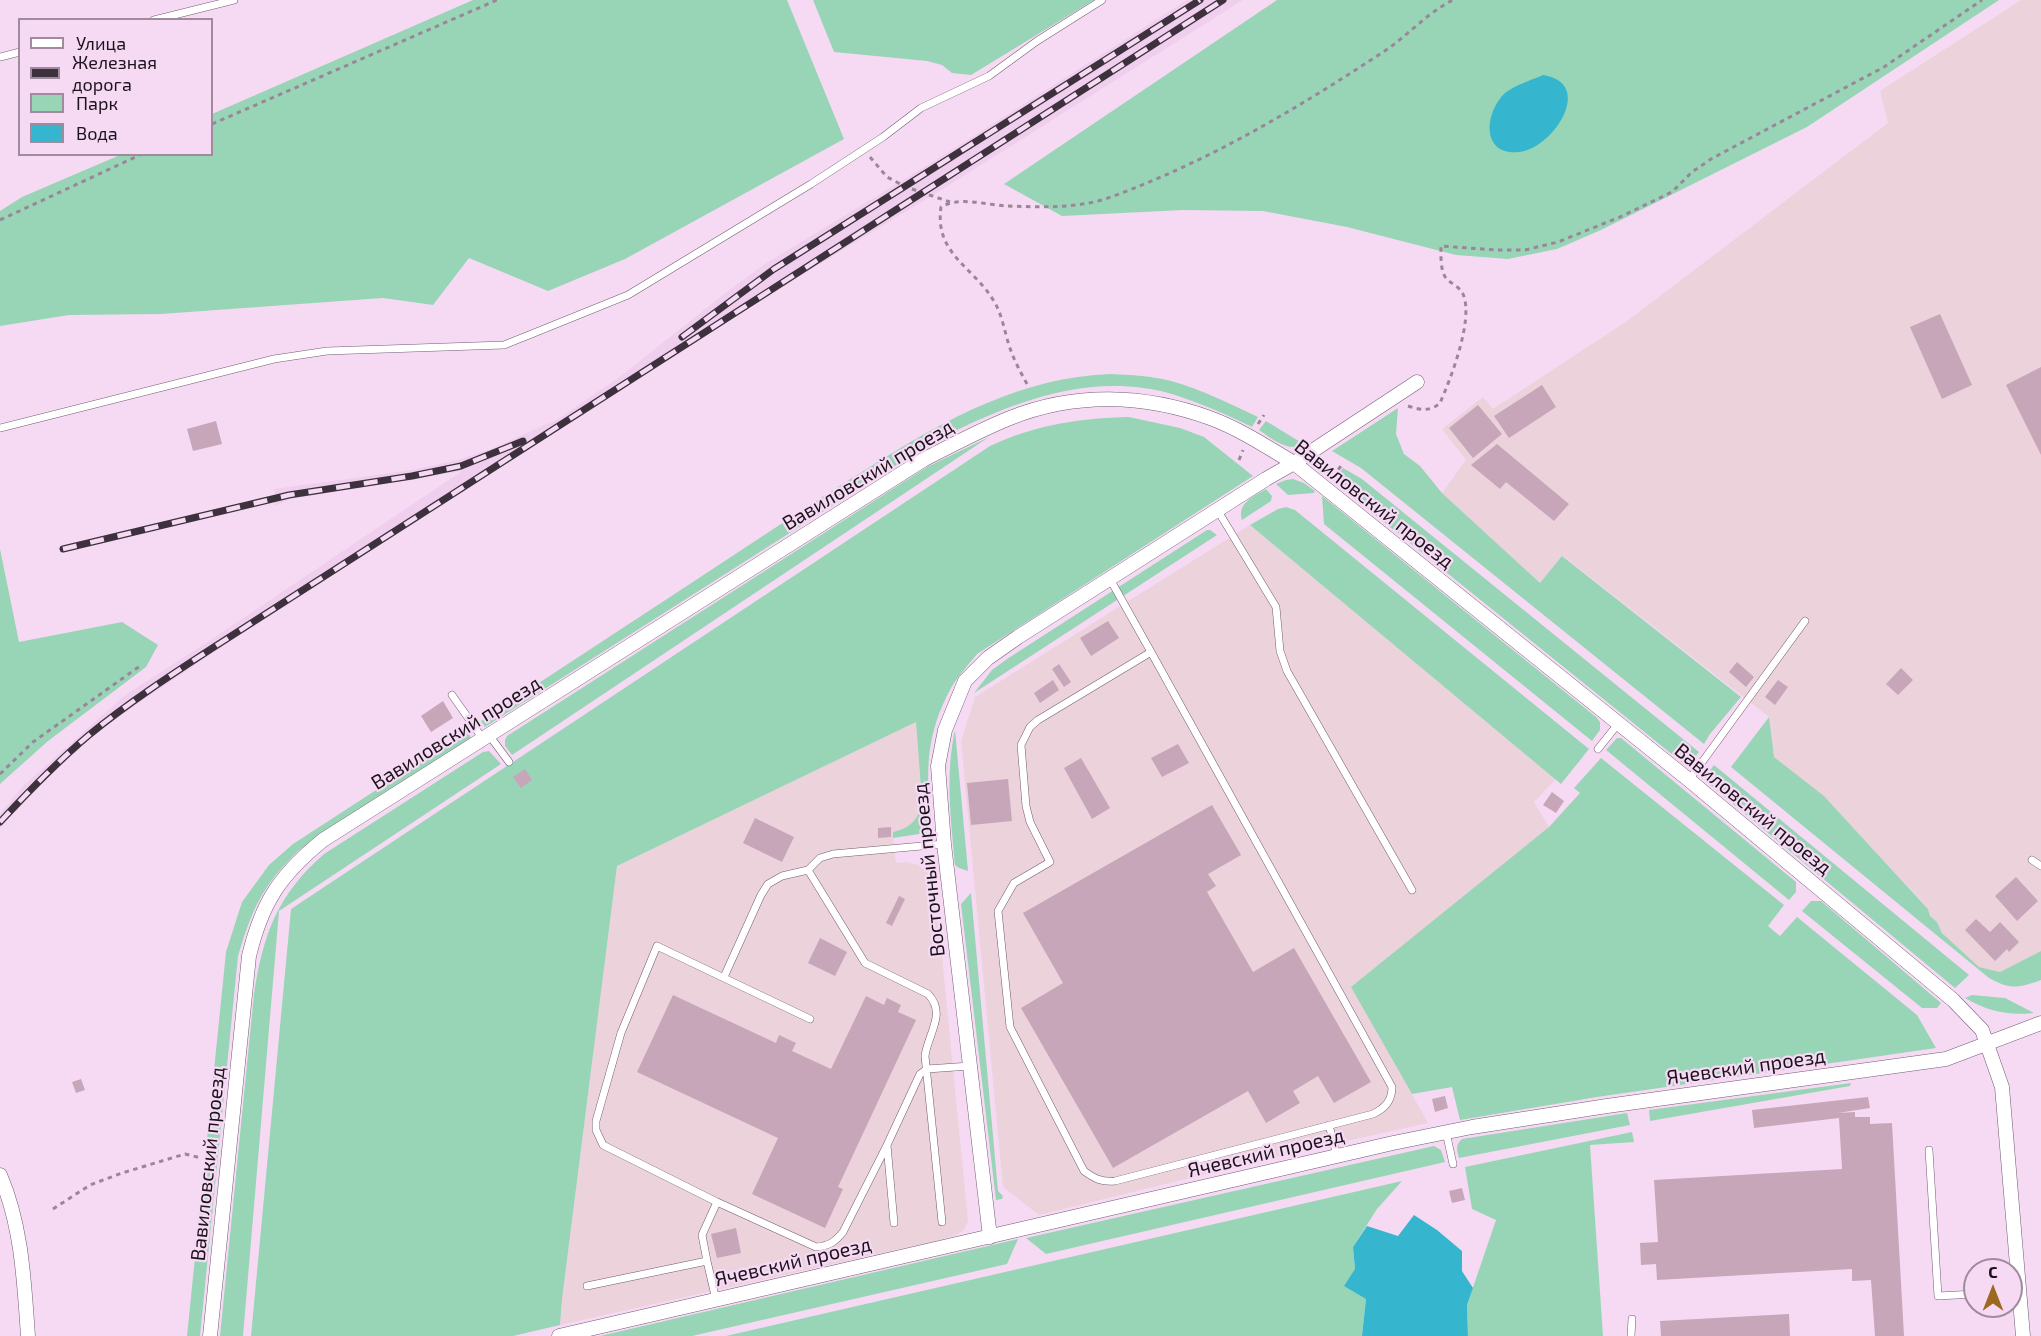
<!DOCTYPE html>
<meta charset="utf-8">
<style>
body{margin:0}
#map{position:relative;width:2041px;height:1336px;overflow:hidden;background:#f6daf4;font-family:"Exo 2",sans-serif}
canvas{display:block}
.legend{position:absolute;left:18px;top:18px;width:195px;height:138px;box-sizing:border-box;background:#f6daf4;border:2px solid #9f8a9e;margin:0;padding:8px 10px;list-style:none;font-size:18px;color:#1c131c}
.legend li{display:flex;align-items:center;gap:12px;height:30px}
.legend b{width:30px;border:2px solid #9f8a9e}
.north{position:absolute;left:1963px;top:1258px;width:60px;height:60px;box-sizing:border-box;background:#f6daf4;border:2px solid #9f8a9e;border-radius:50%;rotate:0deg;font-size:16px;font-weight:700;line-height:24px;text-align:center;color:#1c131c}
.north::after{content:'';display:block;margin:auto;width:21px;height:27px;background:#9d6820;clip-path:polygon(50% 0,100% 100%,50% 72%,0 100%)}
</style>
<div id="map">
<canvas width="2041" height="1336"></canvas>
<ul class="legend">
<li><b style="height:8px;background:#fff"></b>Улица</li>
<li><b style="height:8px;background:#3d313d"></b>Железная дорога</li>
<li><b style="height:16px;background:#98d5b6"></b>Парк</li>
<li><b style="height:16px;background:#36b6ce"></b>Вода</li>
</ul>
<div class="north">С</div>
</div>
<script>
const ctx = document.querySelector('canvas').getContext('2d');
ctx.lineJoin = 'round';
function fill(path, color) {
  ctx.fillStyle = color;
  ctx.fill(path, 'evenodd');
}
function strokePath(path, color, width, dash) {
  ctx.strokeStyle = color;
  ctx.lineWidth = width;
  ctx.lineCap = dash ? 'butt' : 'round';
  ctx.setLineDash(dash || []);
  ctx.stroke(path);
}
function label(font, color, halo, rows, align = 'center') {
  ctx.font = font + ' "Exo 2",sans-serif';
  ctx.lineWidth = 4.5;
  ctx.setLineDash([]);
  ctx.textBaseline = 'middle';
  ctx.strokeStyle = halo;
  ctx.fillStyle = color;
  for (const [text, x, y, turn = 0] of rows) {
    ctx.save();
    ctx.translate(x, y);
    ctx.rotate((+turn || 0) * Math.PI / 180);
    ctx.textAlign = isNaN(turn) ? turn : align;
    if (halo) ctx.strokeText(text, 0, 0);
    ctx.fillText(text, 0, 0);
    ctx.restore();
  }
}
fill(new Path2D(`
 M2021,0H2041V951L2000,972L1979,967L1942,933L1937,922L1930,916L1928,908L1824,796L1774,757L1769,717L1563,556L1540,583L1442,493L1466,460L1442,429L1483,397L1493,409L1627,321L1888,123L1880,91Z
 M1250,525L1556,779L1534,802L1549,827L1352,987L1428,1123L1342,1142L1339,1133L1323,1137L1325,1145L1039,1215L1003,1187L961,741L975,697Z
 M916,722L922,801L920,813L914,822L904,830L893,833V838L896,863L907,862L918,865L929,874L935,885L968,1221L964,1230L956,1235L940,1240L560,1325L562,1299L617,866Z`), '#ecd2db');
fill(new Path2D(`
 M1187,0H1243L946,187L716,327L217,650L134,706L92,736L60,764L0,828V814L23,786L124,696L212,639L462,471L290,499L274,506L276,498L274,489L412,470L457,460L491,449L558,419L621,376L728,291L768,262L936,160Z`), '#f0ceee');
fill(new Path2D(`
 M473,0H787L844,139L625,259L548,291L469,258L433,305L383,298L161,314L69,315L0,326V211L22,197L120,155L212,154V114Z
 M813,0H1094L971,75L952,73L942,65L927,61L834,52Z
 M1277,0H1999L1807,127L1601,230L1557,249L1508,259L1456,255L1347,227L1263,211L1183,210L1062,216L1004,184Z
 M1111,374C1131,375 1152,376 1171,381C1201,389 1230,404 1258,417L1252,427C1226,414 1200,403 1172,394C1086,370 1006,405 931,443L485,727L481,721C568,664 656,606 743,549C786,521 829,492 873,465C946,419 1022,377 1111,374Z
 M1398,408L1396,434L1404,454L1420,466L1442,493L1540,583L1562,556L1741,697L1710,734L1704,744L1361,468L1332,451Z
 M1129,417L1180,428L1204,437L1253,476L977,654C968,665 958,676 951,688C926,734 925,771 932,823L930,829L926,833L893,838V832C911,828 919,819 922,801L916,722L617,866L562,1299L560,1325L513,1336H251L291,909L990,446C1035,425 1080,418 1129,417Z
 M1266,421L1305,445C1287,452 1274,440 1259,430Z
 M989,437L512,755L505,746V740L507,736L927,467Z
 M1343,468L1362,479L1699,752L1695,757L1684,764L1333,481Z
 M1293,479L1304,483L1315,491L1314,493L1288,495L1276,484L1286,480Z
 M1266,489L1272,496L1271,501L1242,520C1237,503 1253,497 1266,489Z
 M1322,496L1596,717L1600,722V730L1592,741L1324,524Z
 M1286,507L1295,510L1589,749L1561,784L1250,525L1278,509Z
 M1207,530H1210L1217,535L974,693L992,670L1007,659Z
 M0,549L19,642L122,622L158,645L146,667L48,741L0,784Z
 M1769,717L1774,757L1824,796L1928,909L1930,916L1937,922L1942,933L1979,967L2000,972L2041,951V980C2019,988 2010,990 1989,978L1731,767Z
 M955,730L968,871L959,868L955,865C951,819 945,775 955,730Z
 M467,731L471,738L299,850C262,886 253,907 238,956L200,1336H187L226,952L242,902L269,865L293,844Z
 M1617,738H1621L1796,882V892L1789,900L1606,750Z
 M489,751L501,764L279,911L243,1336H220L254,994C263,935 277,895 324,854L483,752Z
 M1601,758L1784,905L1768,926L1780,936L1797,917L1917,1015L1936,1048L1597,1097L1460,1120L1452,1087L1412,1094L1351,987L1549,827L1580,793L1574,788Z
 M1714,765L1969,975L1955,988L1709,784L1707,774Z
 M971,893L998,1191L1003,1196L1002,1199L996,1200L961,904Z
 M1811,901H1821L1941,1003L1937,1008H1922L1802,911Z
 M1972,995L2005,998L2034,1013C2007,1016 1988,1011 1965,998Z
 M1851,1083L1850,1086L1650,1121L1649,1110Z
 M1627,1113L1630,1125L1459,1158C1457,1150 1455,1145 1462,1139Z
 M1632,1132L1634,1142L1590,1145L1603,1336H1468L1467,1305L1496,1220L1472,1209L1465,1167Z
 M1434,1146L1441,1150L1445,1162L1046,1254L1026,1238Z
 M1402,1181L1377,1209L1353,1247L1355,1269L1366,1299L1362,1336H726Z
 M1018,1239L1007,1264L692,1336H600Z`), '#98d5b6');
fill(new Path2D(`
 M1543,75C1596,83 1553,149 1519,152C1481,156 1484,113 1505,93C1515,85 1532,80 1543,75Z
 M1414,1215L1437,1230L1462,1251V1271L1473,1288L1467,1305L1468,1336H1362L1366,1299L1344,1286L1355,1269L1353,1247L1367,1226L1398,1236Z`), '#36b6ce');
fill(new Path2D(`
 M1940,314L1972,385L1942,399L1910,327Z
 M2041,367V455L2006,385Z
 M1542,385L1556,407L1509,438L1494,416Z
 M1478,405L1502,434L1473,458L1449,428Z
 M216,421L222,444L193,451L187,429Z
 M1497,444L1569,504L1554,521L1506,482L1500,489L1471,465Z
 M1108,621L1119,638L1091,656L1080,638Z
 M1737,662L1754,677L1746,687L1729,672Z
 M1059,664L1071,682L1064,687L1052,669Z
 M1901,668L1913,680L1898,695L1886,684Z
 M1053,680L1059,690L1040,703L1034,693Z
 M1778,680L1788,687L1775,705L1765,697Z
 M443,701L453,718L431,732L421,716Z
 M1178,744L1189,763L1162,777L1151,758Z
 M1081,758L1110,808L1092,819L1064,768Z
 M525,769L532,780L521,788L513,777Z
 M1008,779L1012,821L971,825L967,783Z
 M1552,792L1564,801L1556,813L1543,805Z
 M1212,805L1241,855L1208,874L1216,886L1207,892L1253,972L1294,948L1371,1082L1334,1103L1318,1076L1293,1091L1300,1103L1266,1123L1248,1091L1113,1168L1021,1008L1063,983L1023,913Z
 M755,818L794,837L782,862L743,843Z
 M891,827V837L878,838V828Z
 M2016,877L2038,901L2017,921L1995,896Z
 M899,896L905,899L892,926L886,923Z
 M1976,919L1990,932L2000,922L2019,942L2009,952L2007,949L1995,961L1965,930Z
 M820,938L847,952L835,976L808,963Z
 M673,995L776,1043L779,1035L796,1043L792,1051L831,1069L866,996L884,1005L887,998L901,1005L898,1012L916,1020L838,1187L843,1189L825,1228L752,1194L778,1138L637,1072Z
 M81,1079L85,1090L76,1093L72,1082Z
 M1445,1096L1448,1108L1435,1112L1432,1099Z
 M1868,1097L1870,1108L1838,1113L1855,1112V1117H1870V1124L1892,1123L1904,1336H1875L1871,1280L1852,1281V1269L1657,1280L1656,1264L1641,1265L1640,1243L1658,1242L1654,1180L1842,1169L1839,1118L1754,1128L1752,1110Z
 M1462,1188L1465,1200L1452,1203L1449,1191Z
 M736,1228L741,1253L717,1258L711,1234Z
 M1789,1314L1790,1336H1661L1660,1321Z`), '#c7a6b9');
const lane = new Path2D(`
 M154,20L234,0
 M0,57L20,52
 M0,428L274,359L327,351L504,345L534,333L628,295L811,184L883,137L921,108L989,76L1037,41L1102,0
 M1218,511L1276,607L1280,651L1287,671L1412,890
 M1110,579L1151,652
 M1151,652L1392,1087C1392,1101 1385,1108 1373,1114L1115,1181C1101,1182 1095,1179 1084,1171L1010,1027L998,911L1014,883L1050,862L1030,822L1026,806L1021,745L1030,727L1038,720Z
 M452,695L483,739
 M489,735L509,762
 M1598,749L1618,724
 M1689,780L1805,621
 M2032,860L2041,866
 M808,870L865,963L928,994C947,1014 928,1033 925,1056L942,1222
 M724,977L761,895L768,884L782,876L808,870L820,858L833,854L944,844
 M810,1019L657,946L621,1033L596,1121V1130L603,1145L717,1202L816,1247C829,1246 835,1242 843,1232L887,1145
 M1329,1125L1337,1156
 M1446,1132L1453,1164
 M1929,1150L1938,1296L1975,1294
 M894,1223L887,1145L920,1074L927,1069L970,1066
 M707,1261L702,1235L717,1202
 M587,1286L707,1261L716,1300
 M1631,1336L1632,1319`);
const street = new Path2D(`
 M0,1175C22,1226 24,1281 28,1336
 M990,1237L944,844L938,766L945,730L965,681L988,658L1018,637L1266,479L1294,463L1417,382
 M210,1336L249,956C262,902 280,875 323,840L923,460C952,445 980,430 1010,418C1075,392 1144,394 1210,418C1240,429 1267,447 1294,463L1689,780L1953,1000L1982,1030L2002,1087L2023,1336
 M559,1336L1393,1143L1472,1127L1607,1106L1946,1059L2041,1023`);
strokePath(lane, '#735b72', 8);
strokePath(street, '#735b72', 15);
strokePath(new Path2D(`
 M212,124L497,0
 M870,157L887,177L906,187L950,202
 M0,220L142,154
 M1027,384C1021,373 1015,362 1011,351C1005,335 1003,317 995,303C975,267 934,255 941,207C960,196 986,205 1007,206C1042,207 1078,209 1111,197C1207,162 1295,110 1380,54C1406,38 1425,14 1453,0
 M1408,406C1420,410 1430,412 1440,403C1451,378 1474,319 1463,294C1459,286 1451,284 1446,278C1440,271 1441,254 1441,246L1496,250H1525L1558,242L1620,217L1672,192L1692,172L1711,159L1884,67L1982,0
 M1258,424L1264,415
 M1239,460L1243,450
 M1333,477L1343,463
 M0,774L33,742L140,666
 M53,1209L90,1185L122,1173L185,1154L201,1158`), '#9a8699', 3, [4.5, 4.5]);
strokePath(lane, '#fff', 7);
strokePath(street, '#fff', 14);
const rail = new Path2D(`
 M682,337L774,269L1200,0
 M63,549L289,495L412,476L461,466L523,441
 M0,822C28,792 57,762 89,735C128,703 171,675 214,647L1223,0`);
strokePath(rail, '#3d313d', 7);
strokePath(rail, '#f6daf4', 4.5, [14]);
label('20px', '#1c131c', '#f6daf4', [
 ["Вавиловский проезд",868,475,-31],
 ["Вавиловский проезд",1374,504,38],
 ["Вавиловский проезд",456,733,-32],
 ["Вавиловский проезд",1753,809,39],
 ["Восточный проезд",929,870,-96],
 ["Ячевский проезд",1746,1067,-8],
 ["Ячевский проезд",1266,1153,-13],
 ["Вавиловский проезд",208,1164,-84],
 ["Ячевский проезд",793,1262,-13]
]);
</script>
